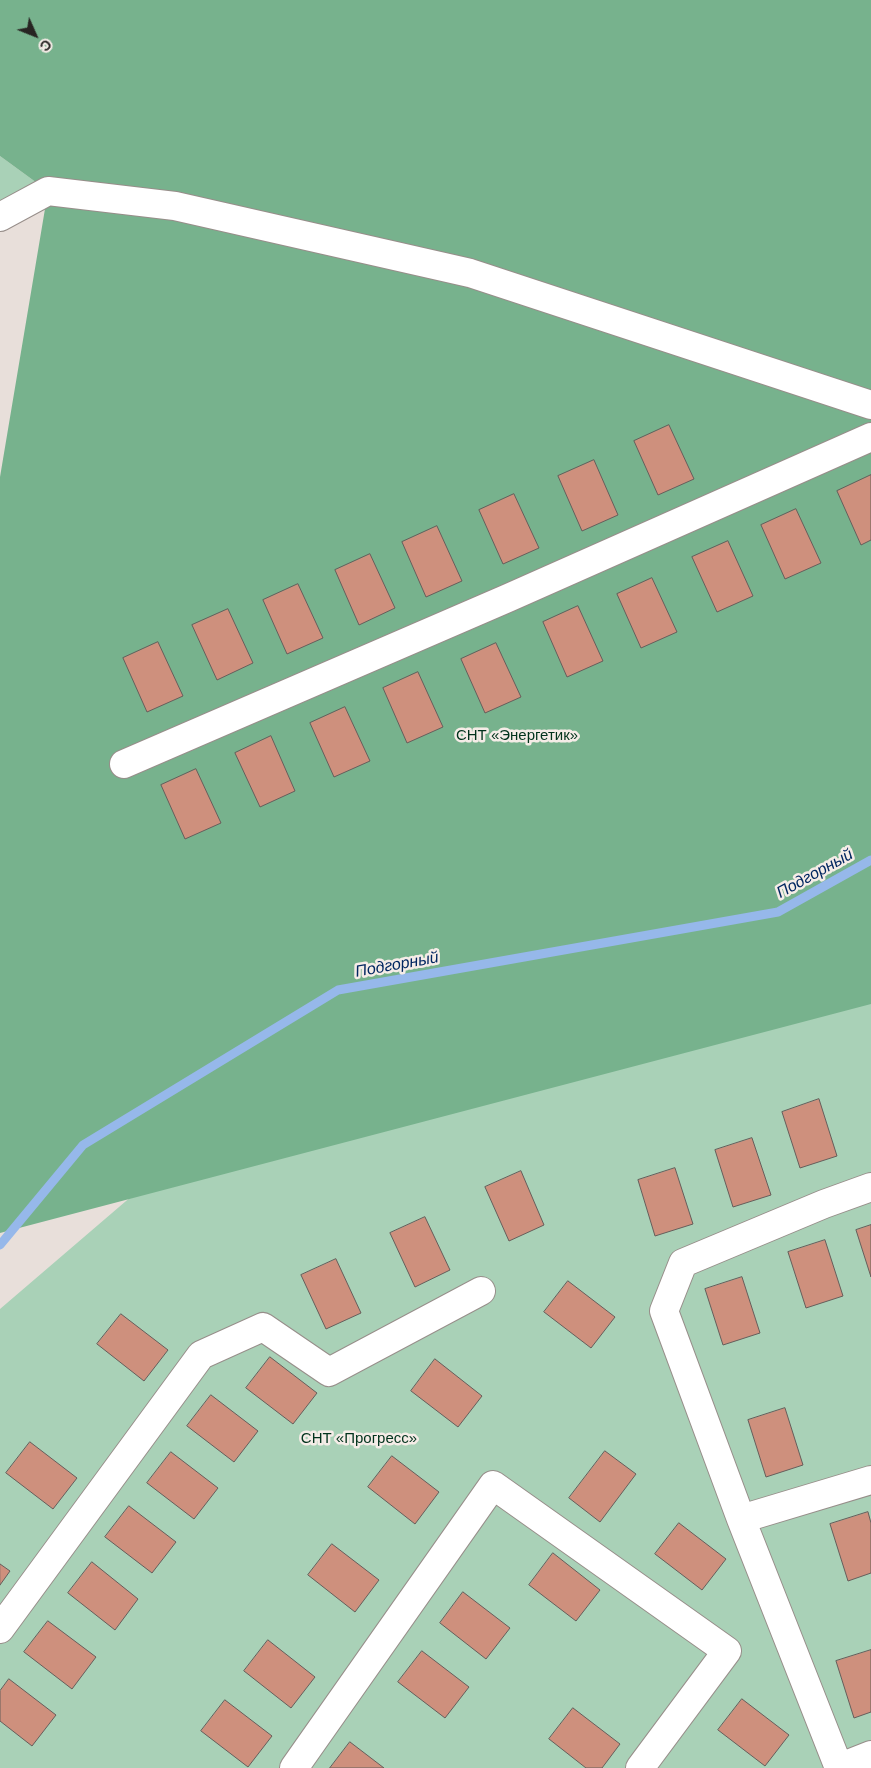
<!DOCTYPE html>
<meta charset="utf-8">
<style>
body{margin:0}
#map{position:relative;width:871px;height:1768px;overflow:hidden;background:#e8dfda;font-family:Helvetica,sans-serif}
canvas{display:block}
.north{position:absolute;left:10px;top:10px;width:50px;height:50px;-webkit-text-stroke:4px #f5ece7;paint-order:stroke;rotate:134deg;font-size:14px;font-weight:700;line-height:20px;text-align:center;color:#272422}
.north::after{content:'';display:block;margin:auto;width:18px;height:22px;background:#272422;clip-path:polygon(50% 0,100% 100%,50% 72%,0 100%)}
</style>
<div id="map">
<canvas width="871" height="1768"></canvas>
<div class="north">С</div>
</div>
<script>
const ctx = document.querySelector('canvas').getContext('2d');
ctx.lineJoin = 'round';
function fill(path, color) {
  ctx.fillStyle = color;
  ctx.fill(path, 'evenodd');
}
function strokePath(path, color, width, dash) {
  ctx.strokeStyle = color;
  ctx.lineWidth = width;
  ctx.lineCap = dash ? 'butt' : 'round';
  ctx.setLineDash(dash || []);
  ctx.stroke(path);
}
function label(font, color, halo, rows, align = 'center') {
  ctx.font = font + ' Helvetica,sans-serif';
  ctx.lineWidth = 5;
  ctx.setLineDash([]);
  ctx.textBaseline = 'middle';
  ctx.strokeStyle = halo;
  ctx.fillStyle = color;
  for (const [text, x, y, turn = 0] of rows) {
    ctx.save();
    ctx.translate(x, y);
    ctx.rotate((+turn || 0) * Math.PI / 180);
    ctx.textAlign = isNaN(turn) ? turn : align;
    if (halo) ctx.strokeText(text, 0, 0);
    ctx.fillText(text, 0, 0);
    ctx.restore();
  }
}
fill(new Path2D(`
 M0,156L48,191L0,217Z
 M871,399V1768H0V1309L217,1123L0,589Z`), '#a9d1b7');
fill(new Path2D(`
 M0,0H871V1004L0,1233V477L48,191L0,156Z`), '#77b28d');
strokePath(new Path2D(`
 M0,1245L83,1145L338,990L778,912L871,860`), '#96b8ea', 9);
const building = new Path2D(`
 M669,425L694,479L658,495L634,441Z
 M594,460L618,515L582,531L558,476Z
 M871,475V540L861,545L837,491Z
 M514,494L539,548L503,564L479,510Z
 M796,509L821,563L785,579L761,525Z
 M437,526L462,581L426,597L402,542Z
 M728,541L753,596L717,612L692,557Z
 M370,554L395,608L359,625L335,570Z
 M652,578L677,632L641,648L617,594Z
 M298,584L323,638L287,654L263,600Z
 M578,606L603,661L567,677L543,622Z
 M228,609L253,663L217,680L192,625Z
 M158,642L183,696L147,712L123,658Z
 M496,643L521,697L485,713L461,659Z
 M418,672L443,727L407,743L383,688Z
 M345,707L370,761L334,777L310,723Z
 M271,736L295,791L260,807L235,753Z
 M196,769L221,823L185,839L161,785Z
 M819,1099L837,1156L800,1168L782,1112Z
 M752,1138L771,1195L733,1207L715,1150Z
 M675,1168L693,1224L655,1236L638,1180Z
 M521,1171L544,1225L509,1241L485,1187Z
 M425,1217L450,1270L415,1287L390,1233Z
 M871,1225V1277L856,1230Z
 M825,1240L843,1296L806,1308L788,1252Z
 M336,1259L361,1313L326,1329L301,1275Z
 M742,1277L760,1333L723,1345L705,1289Z
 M568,1281L615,1317L591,1348L544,1312Z
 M121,1314L168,1350L144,1381L97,1344Z
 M270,1357L317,1393L293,1424L246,1388Z
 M435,1359L482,1396L458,1427L411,1391Z
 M211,1395L258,1431L234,1462L187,1426Z
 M785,1408L803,1465L766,1477L748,1420Z
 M30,1442L77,1478L53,1509L6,1473Z
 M605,1451L636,1474L600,1522L569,1498Z
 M171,1452L218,1488L194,1519L147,1483Z
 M392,1456L439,1492L415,1524L368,1487Z
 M129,1506L176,1542L152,1573L105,1537Z
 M868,1512L871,1523V1573L848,1581L830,1524Z
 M679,1523L726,1559L702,1590L655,1554Z
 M332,1544L379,1580L355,1612L308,1575Z
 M553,1553L600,1590L576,1621L529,1585Z
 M92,1562L138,1599L115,1630L68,1593Z
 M0,1564L10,1571L0,1585Z
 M463,1592L510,1628L486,1659L440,1623Z
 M48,1621L96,1657L72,1689L24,1652Z
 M268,1640L315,1677L291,1708L244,1671Z
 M871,1650V1712L854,1718L836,1661Z
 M422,1651L469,1687L445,1718L398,1682Z
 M9,1679L56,1715L32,1746L0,1721V1691Z
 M742,1699L789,1735L765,1766L718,1730Z
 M225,1700L272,1736L248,1767L201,1731Z
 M573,1708L620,1744L602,1768H586L549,1739Z
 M350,1742L384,1768H330Z`);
fill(building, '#ce907d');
strokePath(building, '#665e5b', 1);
const minor = new Path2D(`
 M0,217L48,191L175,206L470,273L871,405
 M124,764L508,598L871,437
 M741,1519L871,1480
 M0,1629L201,1355L263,1327L329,1372L481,1291
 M294,1768L493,1485L727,1651L640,1768
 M838,1768L871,1755
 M839,1768L741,1519L664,1311L683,1263L824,1204L871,1187`);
strokePath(minor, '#978e8a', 30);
strokePath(minor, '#fff', 28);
label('15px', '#01331c', '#f5ece7', [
 ["СНТ «Энергетик»",517,736],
 ["СНТ «Прогресс»",359,1439]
]);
label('italic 16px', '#002660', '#f5ece7', [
 ["Подгорный",815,874,-29],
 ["Подгорный",397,965,-10]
]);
</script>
